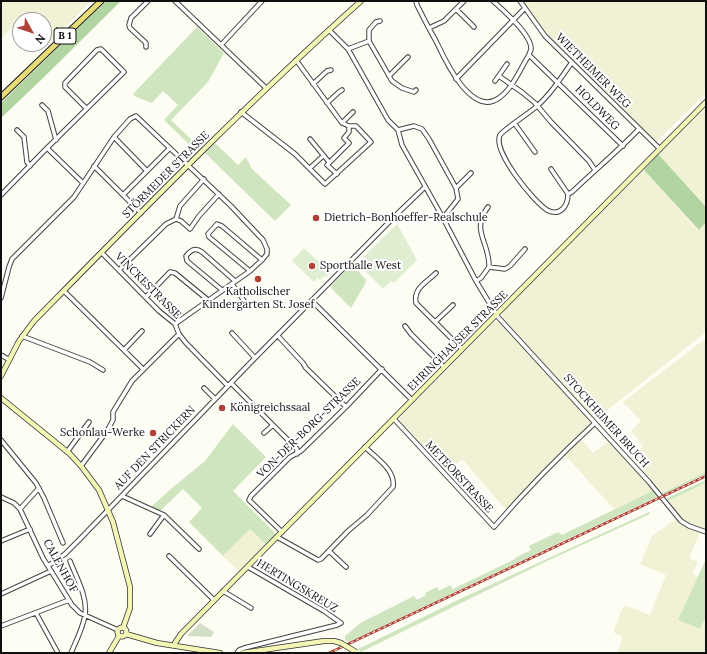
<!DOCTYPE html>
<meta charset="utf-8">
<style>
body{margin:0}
#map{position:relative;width:707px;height:654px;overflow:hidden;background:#fdfdf3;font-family:Lora,serif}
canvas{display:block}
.frame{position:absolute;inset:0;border:2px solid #0f0f0f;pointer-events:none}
.north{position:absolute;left:12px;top:12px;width:40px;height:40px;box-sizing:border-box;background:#fff;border:1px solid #9f9f9f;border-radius:50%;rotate:130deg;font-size:11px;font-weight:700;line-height:16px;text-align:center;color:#0f0f0f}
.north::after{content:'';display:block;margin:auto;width:14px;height:18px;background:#af4137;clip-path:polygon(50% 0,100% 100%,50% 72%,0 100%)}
</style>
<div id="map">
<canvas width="707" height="654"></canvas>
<div class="frame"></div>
<div class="north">N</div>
</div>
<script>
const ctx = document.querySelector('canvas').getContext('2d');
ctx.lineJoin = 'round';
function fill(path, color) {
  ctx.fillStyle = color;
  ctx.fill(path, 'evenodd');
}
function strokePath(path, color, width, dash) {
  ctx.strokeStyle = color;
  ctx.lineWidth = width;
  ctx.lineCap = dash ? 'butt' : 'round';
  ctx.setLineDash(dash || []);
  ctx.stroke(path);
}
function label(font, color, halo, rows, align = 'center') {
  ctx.font = font + ' Lora,serif';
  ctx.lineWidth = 4;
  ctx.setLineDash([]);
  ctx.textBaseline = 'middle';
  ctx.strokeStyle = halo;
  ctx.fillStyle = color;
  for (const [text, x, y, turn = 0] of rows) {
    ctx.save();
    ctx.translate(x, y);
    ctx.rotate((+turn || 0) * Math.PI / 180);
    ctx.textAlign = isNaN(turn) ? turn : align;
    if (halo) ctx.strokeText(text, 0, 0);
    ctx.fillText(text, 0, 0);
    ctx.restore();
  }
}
fill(new Path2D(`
 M1,1H91L47,45L44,41V20H23L21,18L1,39Z
 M523,1H706V93L656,142L547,34Z
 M706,107V207L658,154Z
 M644,170L698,230L706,222V332L596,419L594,418L504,320L502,312Z
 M495,321L501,323L593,422L558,455L506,510L462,459L447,473L400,421V417Z
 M706,338V472L662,493L631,457L643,446L631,431L641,421L623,402Z
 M580,439L593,453L609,441L654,490L614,509L564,454Z
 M706,483V530L688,524L675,511L668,501Z
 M676,519L686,528L700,533L689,558L698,562L692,574L698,577L678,620L700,629L706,617V653H617L623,637L613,632L624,605L650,615L666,575L640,564L652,536Z
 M250,529L266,544L239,571L223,556Z`), '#f0f1d5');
fill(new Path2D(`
 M197,27L224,53L208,82L171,120L200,148L197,152L164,120L178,105L163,91L152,103L136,97L133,94Z
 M215,143L238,165L246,157L252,169L291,205L275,221L205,153Z
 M352,264L366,280L365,284L351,308L330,287Z
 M233,424L266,457L233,491L276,534L266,544L250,529L223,556L189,522L202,508L183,489L160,511L151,507L171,489L205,461Z
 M706,472V474L663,495L662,493Z
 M706,480V483L668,501L667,498Z
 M654,490L659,496L349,642L345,640V636L362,622L414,596L417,600L426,595L425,593L437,587L439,591L450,585L453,589L515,559V558L531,550L529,546L558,532L562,535Z
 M649,512L650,514L547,561L361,652L358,649L462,598Z
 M706,559V617L700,629L678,620Z`), '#cee5bf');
fill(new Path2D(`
 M106,1H121L40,81L1,118V103Z
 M658,154L706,207V222L699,230L644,170Z`), '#b1d4a0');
fill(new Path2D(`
 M200,623L214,632L211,637L187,636Z`), '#d2dec5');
fill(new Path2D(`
 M397,224L417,260L394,283L391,281L383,289L357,263Z
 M304,248L321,264L322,263L328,268L327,270L329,273L326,277L324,276L320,280L317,278L314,282L292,261Z`), '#dfedd0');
const street = new Path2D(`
 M175,1L266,88
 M416,1L417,5C423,17 429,29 436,41C444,58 471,118 499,98C513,88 520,69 529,55L623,146
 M493,1C503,10 532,35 531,49C531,51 529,53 529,55
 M520,1L545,36L660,149
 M456,9L474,27
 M429,28L444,21L464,1
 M329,30L348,49L388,120L398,130L402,145L443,218L476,281L498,317L649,482L681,521L689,526L706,532
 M369,41V30L376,22L380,21
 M221,45L262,1
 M146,47V43L130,28L129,25L131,18L148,1
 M348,49L369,41L392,81L402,88L414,92L416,90
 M572,62C561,78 550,95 536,107C529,113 502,131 500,135C492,151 534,202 547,210C560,217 568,206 568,194L572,192C594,171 618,151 639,129
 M389,76L408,57
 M499,76L523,93L535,103L551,122L589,161L595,170
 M456,79L525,8
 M495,81L507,64
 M313,84L327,71L331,70
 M327,103L339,92L342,90
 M42,105L48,111L56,140
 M241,112L295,154L325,184L371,142L356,126H349L342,123L296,60
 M342,123L353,112
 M515,124L535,152
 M17,130L24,137L27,162L30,166
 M398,130L414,126L422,129L429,139L456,188L458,199L443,218
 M114,137L147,171
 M310,139L329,162
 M47,148L124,72L101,49L97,50L65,83V87L86,108
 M94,166L141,213
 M310,168L323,156
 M551,169L568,194
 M337,174L327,165L349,143L344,138L349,132V126
 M456,188L471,173
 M1,195L47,148L83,183
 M123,195L170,148
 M488,207C470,231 490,242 489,267
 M176,219L181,221L190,229L199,216L219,194
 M176,219L180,206L204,179
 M102,253L159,311L175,324L179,334L186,343L228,386
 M119,270L166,224L176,219
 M250,271L209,237L208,234L217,224L222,226L262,260
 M436,273C427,282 413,288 416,303L462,349
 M476,281L481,278L489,267L505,269L510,266L525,249
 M232,284L245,302
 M222,290L187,261L186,256C191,250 195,247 202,252L235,281
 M64,291L143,369
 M146,297L170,272L175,273L208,300
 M1,298L9,267L12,259L74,197L114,137L130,119L136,116L231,206L263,240L267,249V254L262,260L250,271L175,324
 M312,301L412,400
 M435,322L453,305
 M405,326L411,334L444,367
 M232,333L255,358
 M22,336L90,362L103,370
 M278,336L303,363L306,368L346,407
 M124,350L142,331
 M1,355L8,359
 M231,383L297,449V454
 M204,388L215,399
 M394,419L494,527C526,490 559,456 595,423
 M264,433L273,425
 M1,440L36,483L44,498L63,543
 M67,452L89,422
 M81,466L107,431L113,420V412L132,381L179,334
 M122,496L164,515L199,549
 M1,497L14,503L20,509L43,558L72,605L80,613L118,630
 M20,509L39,488
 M282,532L249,500L251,496L290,457L301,451L346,407L382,369
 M150,534L164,515
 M277,537L318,560L321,559L348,531L367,515L393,487C396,470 376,458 365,447
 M1,541L30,529
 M329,551L346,567
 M169,556L214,600
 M70,561C76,577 88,597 85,615C83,628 76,641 71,653
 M48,566L65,554L80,539L255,358L397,214L425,187
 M223,591L251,608
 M1,594L51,571
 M36,613L58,653
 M1,626L69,600
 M237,653L239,650L244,648L337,625L341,623L324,611L248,567`);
const secondary = new Path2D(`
 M1,376L19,341L34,321C141,212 247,103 361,1
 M1,398L70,454L81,466L99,490L113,522L130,587V608L123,628
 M117.5 632a4.5 4.5 0 1 1 9 0a4.5 4.5 0 1 1-9 0Z
 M126,634L157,643L220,653
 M175,646V643L181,634L706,102
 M109,653L119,636
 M242,653L324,641H334L341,643`);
const primary = new Path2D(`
 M1,97L101,1`);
strokePath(street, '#424242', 5.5);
strokePath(secondary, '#313131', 6);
strokePath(primary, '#202020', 7);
strokePath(street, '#fff', 3.5);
strokePath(secondary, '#f4f6b5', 4.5);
strokePath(primary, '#e8dc78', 5);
const rail = new Path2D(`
 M329,653L706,476`);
strokePath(rail, '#af4137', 2.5);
strokePath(rail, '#fff', 1, [3]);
const secondaryBridge = new Path2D(`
 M341,643L356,652`);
strokePath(secondaryBridge, '#313131', 6, []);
strokePath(secondaryBridge, '#f4f6b5', 4.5);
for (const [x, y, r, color] of [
 [316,218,4,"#af4137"],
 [312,266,4,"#af4137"],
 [258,279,4,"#af4137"],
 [222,408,4,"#af4137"],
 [153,433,4,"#af4137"]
]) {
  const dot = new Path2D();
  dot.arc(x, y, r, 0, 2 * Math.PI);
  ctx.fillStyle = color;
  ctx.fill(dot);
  strokePath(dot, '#fff', 1.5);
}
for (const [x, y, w] of [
 [65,36,22]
]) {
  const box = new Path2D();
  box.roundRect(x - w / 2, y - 8, w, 16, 3);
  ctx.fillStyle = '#fff';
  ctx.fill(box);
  strokePath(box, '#0f0f0f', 1);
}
label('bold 10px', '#0f0f0f', null, [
 ["B 1",65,36]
]);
label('11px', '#0f0f0f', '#fff', [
 ["WIETHEIMER WEG",593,71,45],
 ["HOLDWEG",597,108,45],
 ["STÖRMEDER STRASSE",166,175,-45],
 ["VINCKESTRASSE",148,286,45],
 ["EHRINGHAUSER STRASSE",458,341,-45],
 ["STOCKHEIMER BRUCH",606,421,48],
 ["VON-DER-BORG-STRASSE",309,428,-44],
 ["AUF DEN STRICKERN",155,448,-46],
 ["METEORSTRASSE",459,477,47],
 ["CALENHOF",60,566,61],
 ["HERTINGSKREUZ",297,586,31]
]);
label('11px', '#0f0f0f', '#fff', [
 ["Dietrich-Bonhoeffer-Realschule",324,218],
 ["Sporthalle West",320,266],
 ["Katholischer",258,292,"center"],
 ["Kindergarten St. Josef",258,305,"center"],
 ["Königreichssaal",230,408],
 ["Schonlau-Werke",145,433,"right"]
], 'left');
</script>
